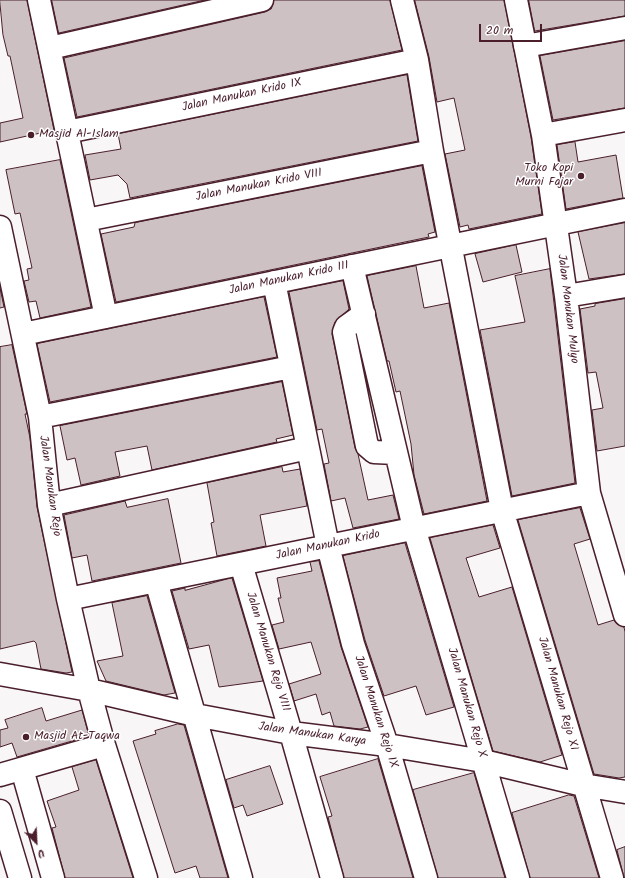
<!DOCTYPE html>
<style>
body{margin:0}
#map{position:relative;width:625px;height:878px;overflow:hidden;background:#f8f6f7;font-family:Kalam,sans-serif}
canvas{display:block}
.north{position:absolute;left:16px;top:822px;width:40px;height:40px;-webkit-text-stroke:3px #fff;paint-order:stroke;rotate:156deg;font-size:11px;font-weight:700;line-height:16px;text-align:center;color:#4a1f2b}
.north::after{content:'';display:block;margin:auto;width:14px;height:18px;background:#4a1f2b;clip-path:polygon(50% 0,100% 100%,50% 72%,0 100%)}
.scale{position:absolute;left:479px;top:24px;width:63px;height:18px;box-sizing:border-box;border:2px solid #4a1f2b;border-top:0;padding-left:5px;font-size:12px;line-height:14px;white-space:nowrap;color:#4a1f2b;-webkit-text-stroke:3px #fff;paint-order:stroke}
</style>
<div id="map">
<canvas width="625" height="878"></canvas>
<div class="north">U</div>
<div class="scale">20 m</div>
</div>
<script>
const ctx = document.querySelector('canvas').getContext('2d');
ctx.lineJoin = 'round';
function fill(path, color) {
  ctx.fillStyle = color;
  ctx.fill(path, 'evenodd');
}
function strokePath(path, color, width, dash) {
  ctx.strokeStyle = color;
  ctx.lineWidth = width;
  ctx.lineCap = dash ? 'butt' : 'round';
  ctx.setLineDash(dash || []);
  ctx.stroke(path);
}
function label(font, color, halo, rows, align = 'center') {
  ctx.font = font + ' Kalam,sans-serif';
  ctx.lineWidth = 3;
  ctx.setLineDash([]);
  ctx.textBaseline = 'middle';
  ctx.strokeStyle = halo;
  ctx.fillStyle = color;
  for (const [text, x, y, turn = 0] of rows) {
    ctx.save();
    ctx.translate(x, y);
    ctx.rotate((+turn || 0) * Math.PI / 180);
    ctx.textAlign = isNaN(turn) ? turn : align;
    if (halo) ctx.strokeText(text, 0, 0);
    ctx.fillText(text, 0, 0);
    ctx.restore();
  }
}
const building = new Path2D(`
 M0,0H27L54,130L0,142V123L23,118L10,56H8L3,35Z
 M52,0H205L59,33Z
 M274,0H390L402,50L77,117L64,58L265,12L271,9Z
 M415,0H504L531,137L542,214L469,229L468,225L460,227L445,154L465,150L454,98L437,102L429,57Z
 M529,0H625V16L535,31Z
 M625,41V108L553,120L540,56Z
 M407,75L418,141L130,198L127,184L118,175L90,180L85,155L121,149L118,134Z
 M575,142L578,162L616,155L623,198L566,209L557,145Z
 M60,160L91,307L40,318L36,301L29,302L24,281L29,280L27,269L32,268L20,213L15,214L6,170Z
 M422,166L435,232L428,234L429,237L116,302L101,234L134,227L135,223Z
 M625,223V274L589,279L578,232Z
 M516,245L522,272L483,282L475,254Z
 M416,266L424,308L449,303L487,501L424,514L414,475L411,444L400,391L396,392L389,361H387L367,276Z
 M550,269L575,483L512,496L480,330L525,322L515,276Z
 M343,281L349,309L335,322L332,334L355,448L358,454L368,500L393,495L399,519L353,528L345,498L331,501L324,464L329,463L322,429L317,430L289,292Z
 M0,288L4,307L0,308Z
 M264,297L277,357L50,402L37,344Z
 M625,299V446L597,451L592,410L603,408L596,372L588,373L580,309L595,306V304Z
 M12,345L27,414H25L30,438L37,507L72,672L66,673L41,669L36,643L34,641L0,649V347Z
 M282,382L293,435L276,439L277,442L152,470L147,446L115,452L120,476L81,485L75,458L67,460L60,426Z
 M282,467L283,472L300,469L307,506L260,515L266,546L217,556L211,523L214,522L207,483Z
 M168,499L181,563L92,581L87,555L72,558L64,515L125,501L127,507Z
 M580,508L590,539L574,544L598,625L614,620L617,624L624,627L625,632V777L619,778L594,774L518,520Z
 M493,525L500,548L466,558L479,597L512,587L562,755L540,762L493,751L430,538Z
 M405,543L454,707L426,715L416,686L384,696L365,640L343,556Z
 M319,561L341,647L368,727L360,729L334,726L330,712L322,715L316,694L294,701L289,684L321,674L311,642L279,649L272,625L284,622L278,598H281L277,578L312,571L310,562Z
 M232,578L263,681L219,687L209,645L189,649L172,591L185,588V590Z
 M147,596L175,693L164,695L106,681L97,661L123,656L112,603Z
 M42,708L46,721L82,710L89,736L17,757L12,743L0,747V730L8,728L5,720Z
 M178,724L184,725L228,878H200L196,866L175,873L133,741L156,734L155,731Z
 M378,759L413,878H344L328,817L332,816L320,777Z
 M96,760L133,878H65L52,828L56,827L47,801L79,790L72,767Z
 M270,766L283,804L247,816L243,805L234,808L226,780Z
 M474,773L505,878H438L413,790Z
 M569,795L574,796L599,878H530L512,813Z
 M625,847V878H624L617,850Z`);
fill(building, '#cdc1c4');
strokePath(building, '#4a1f2b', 1);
const minor = new Path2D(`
 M39,0L106,317
 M402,0L417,60L432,151L502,510L612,878
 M516,0L543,135L566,296L589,493L625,615
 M525,46L625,28
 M50,48L262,0
 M67,132L417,60
 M543,135L625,120
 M86,220L432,151
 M0,227L40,417L49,505L68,599L89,690L104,745L146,878
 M352,266L414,528L518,878
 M274,282L328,546L353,644L387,745L426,878
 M566,296L625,286
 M364,314L346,327L344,332L367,446L374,452L396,453
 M23,334L625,210
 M40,417L291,367
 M49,505L308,448
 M241,564L291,733L332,878
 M156,581L241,878
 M68,599L589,493
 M0,674L89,690L195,715L291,733L387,745L483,761L583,785L625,792
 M22,769L53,878
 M0,775L104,745
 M0,811L20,878`);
strokePath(minor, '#4a1f2b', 25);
strokePath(minor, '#fff', 22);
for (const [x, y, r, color] of [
 [31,135,4,"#4a1f2b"],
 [581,176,4,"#4a1f2b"],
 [26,737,4,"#4a1f2b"]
]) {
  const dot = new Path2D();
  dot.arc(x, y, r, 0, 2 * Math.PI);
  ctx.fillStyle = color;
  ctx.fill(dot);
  strokePath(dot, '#fff', 1.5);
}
label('12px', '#4a1f2b', '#fff', [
 ["Jalan Manukan Krido IX",242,96,-12],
 ["Jalan Manukan Krido VIII",259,186,-11],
 ["Jalan Manukan Krido III",289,279,-12],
 ["Jalan Manukan Mulyo",567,309,83],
 ["Jalan Manukan Rejo",49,486,82],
 ["Jalan Manukan Krido",328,546,-12],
 ["Jalan Manukan Rejo VIII",267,652,73],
 ["Jalan Manukan Rejo XI",557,694,74],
 ["Jalan Manukan Rejo X",466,703,74],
 ["Jalan Manukan Rejo IX",375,712,72],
 ["Jalan Manukan Karya",312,735,8]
]);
label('12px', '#4a1f2b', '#fff', [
 ["Masjid Al-Islam",39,135],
 ["Toko Kopi",573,169,"right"],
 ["Murni Fajar",573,183,"right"],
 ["Masjid At-Taqwa",34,737]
], 'left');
</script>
